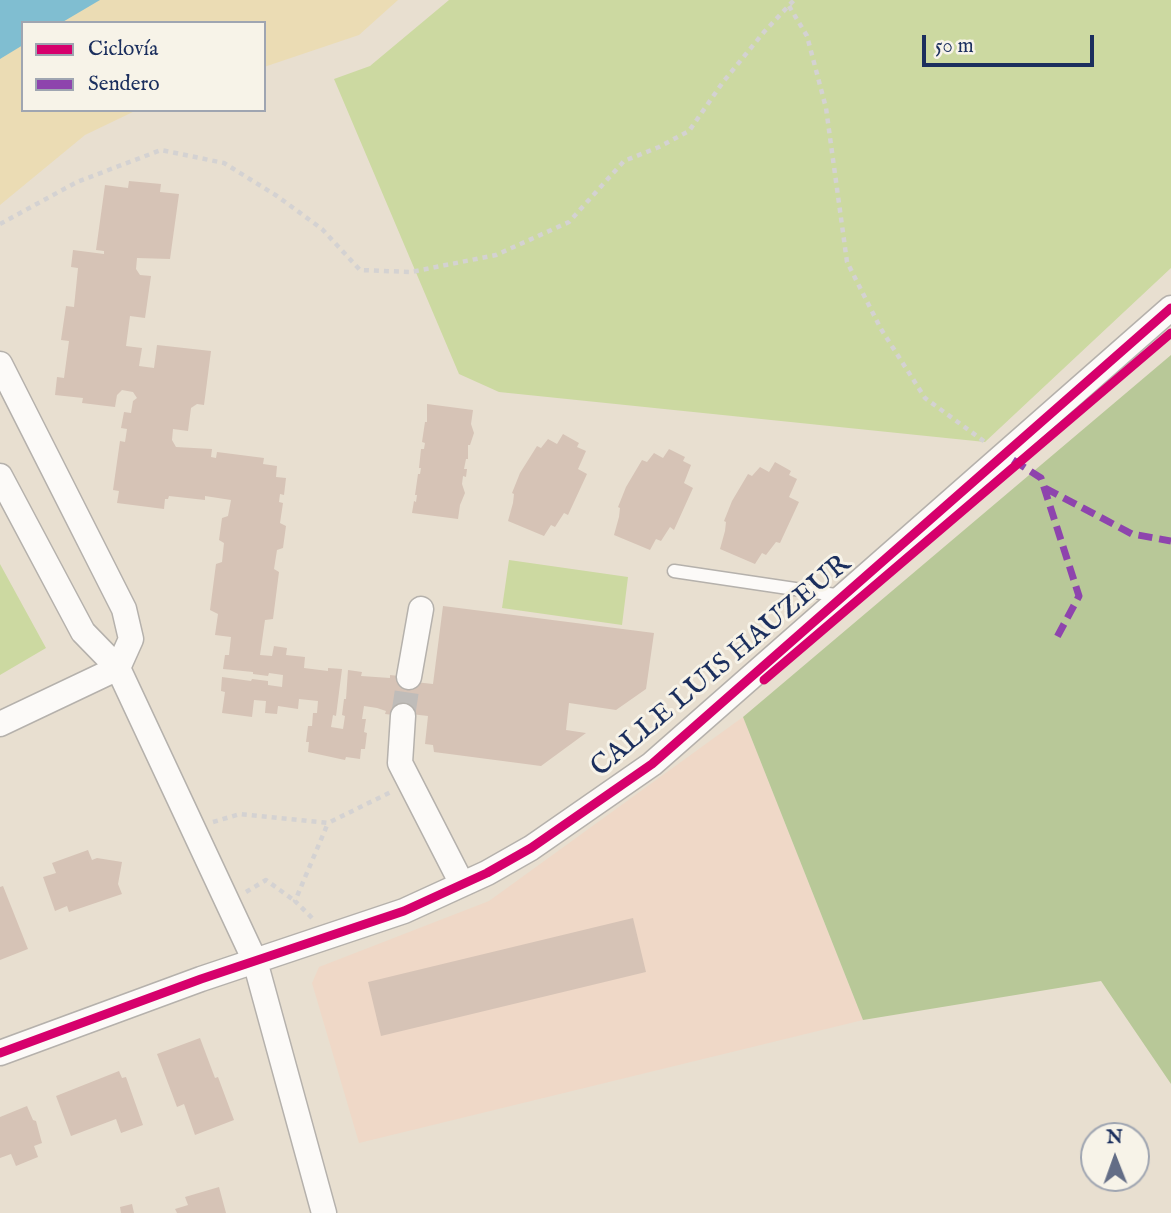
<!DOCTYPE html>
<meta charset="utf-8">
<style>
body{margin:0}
#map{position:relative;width:1171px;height:1213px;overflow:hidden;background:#e8dfd0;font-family:"IM FELL English",serif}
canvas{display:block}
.legend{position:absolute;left:21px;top:21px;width:245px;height:91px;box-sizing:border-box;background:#f7f3e8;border:2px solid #9fa5b1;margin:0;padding:9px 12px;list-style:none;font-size:21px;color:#1b2f5e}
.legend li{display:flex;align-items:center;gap:14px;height:35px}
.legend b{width:35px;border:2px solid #9fa5b1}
.north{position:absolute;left:1080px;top:1122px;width:70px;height:70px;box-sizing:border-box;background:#f7f3e8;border:2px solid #9fa5b1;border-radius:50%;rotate:359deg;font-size:19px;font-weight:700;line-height:28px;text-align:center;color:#1b2f5e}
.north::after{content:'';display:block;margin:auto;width:24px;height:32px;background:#636d86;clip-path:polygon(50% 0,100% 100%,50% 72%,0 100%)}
.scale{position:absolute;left:922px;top:35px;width:172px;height:32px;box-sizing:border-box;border:4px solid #1b2f5e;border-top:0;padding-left:9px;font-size:21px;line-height:24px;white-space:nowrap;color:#1b2f5e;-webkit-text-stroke:5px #f7f3e8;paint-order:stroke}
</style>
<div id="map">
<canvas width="1171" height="1213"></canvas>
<ul class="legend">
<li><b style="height:9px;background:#d6006c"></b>Ciclovía</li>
<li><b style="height:9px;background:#8e44ad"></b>Sendero</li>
</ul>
<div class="north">N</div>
<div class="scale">50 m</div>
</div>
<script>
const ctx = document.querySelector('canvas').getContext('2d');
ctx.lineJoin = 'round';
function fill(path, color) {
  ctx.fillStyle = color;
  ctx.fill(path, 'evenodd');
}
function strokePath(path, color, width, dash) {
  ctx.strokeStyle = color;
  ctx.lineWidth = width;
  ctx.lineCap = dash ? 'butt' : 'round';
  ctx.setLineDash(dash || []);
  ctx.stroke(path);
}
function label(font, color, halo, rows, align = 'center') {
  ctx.font = font + ' "IM FELL English",serif';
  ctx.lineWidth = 6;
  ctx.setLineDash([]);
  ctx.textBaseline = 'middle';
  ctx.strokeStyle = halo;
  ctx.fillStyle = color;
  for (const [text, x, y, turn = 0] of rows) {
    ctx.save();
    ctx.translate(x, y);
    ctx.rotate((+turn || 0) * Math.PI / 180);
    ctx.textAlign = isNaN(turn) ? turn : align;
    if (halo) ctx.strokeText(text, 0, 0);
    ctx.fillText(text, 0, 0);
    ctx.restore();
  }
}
fill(new Path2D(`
 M743,717L863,1020L359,1143L312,983L319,967L489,901Z`), '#efd8c7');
fill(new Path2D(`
 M449,0H1171V268L985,442L499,392L459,374L334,79L370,66Z
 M509,560L628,577L622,625L502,608Z
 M0,564L46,648L0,675Z`), '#ccd9a1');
fill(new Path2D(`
 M1171,355V1084L1101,981L863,1020L743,717Z`), '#b8c898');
fill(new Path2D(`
 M0,0H398L359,35L264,67V23H23V110H137L85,135L0,205Z`), '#ebdcb4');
fill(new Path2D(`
 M0,0H100L61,23H23V45L0,59Z`), '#80bed1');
fill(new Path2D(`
 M129,181L161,184L160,192L179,194L170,259L137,258L136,269L140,275L151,276L145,318L130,316L126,346L142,348L139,366L154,368L157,345L211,351L204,405L197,404L191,408L188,431L173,429L172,440L176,447L212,449L211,457L216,458L217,452L264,458L263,464L277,466L276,477L286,478L284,495L280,494L279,502L283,503L280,523L286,526L283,548L277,550L274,569L279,572L273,619L265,620L260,655L272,656L274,646L287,648L286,655L305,657L304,668L328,671V668L342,669L336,716L333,715L331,727L343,729L345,716L342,715L344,699H346L348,670L362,672L361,676L390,678V675L416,678L415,682L433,684L443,606L654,633L646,689L616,710L569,703L566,730L586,733L541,766L434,752L433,745L425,744L428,716L411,714V717L385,714L386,711L377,708L364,706L362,719H366L364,732L367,733L365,749H361L360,759L346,757L345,760L308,752L309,742H306L308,726H312L313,713H317L318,701L299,699L298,709L278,706L277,714L265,713L266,701L254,700L252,717L222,713L225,692L221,691L222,677L251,681L252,679L268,681V685L282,687L283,675L269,673L268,676L253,674V672L223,669L225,655H229L231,637L215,635L218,614L210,610L216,564L222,562L224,543L219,540L222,518L228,516L231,500L205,496V500L169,496L168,499H165L164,509L117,503L119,491L113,490L120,441L125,442L127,429L121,428L124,412L131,413L133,401L137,398L133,392L122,390L117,395L115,407L82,403L83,398L55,395L57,377L64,378L69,341L61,340L66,306L74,307L78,268L71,267L73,250L104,254V251L96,250L105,185L128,188Z
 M427,404L473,410L471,424L474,433L470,445H468V459H466L464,469H467L466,477L463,476L462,484L465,493L460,505L458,519L412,513L414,501L416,502L417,495H415L418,474H420L421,468H419L421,449H424L425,443L422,442L425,422H427Z
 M563,434L579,443L577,447L586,451L578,469L587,474L568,515L564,513L555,527L551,525L544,536L508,521L513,503L514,494L512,493L520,473L537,446L541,448L548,439L557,444Z
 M669,449L685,457L683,461L691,465L684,483L693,488L674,530L670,527L661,541L656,539L650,550L614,535L619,517L620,508L618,507L626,487L642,460L647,462L654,453L663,458Z
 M775,462L791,471L789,475L797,479L789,497L799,502L780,543L776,542L766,555L762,553L755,564L720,549L725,531L726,522L724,521L732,501L748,474L752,476L760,467L769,472Z
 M88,850L92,860L97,858L122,862L118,884L122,894L69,912L67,906L55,911L43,877L56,873L52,863Z
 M3,886L28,949L0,960V887Z
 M633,918L646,972L381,1036L368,982Z
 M200,1038L215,1078L218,1077L234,1120L195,1135L184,1104L177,1107L157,1054Z
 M119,1071L122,1078L126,1077L143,1125L121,1133L116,1119L71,1136L56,1096Z
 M27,1106L33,1120L36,1121L42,1143L34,1146L38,1157L16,1166L11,1154L0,1158V1117Z
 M219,1187L226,1213H177L175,1209L188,1205L185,1197Z
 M132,1204L134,1213H121L120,1207Z`), '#d6c3b6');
strokePath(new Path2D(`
 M403,716L409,677`), '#bfbcb9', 24, [24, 12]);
const lane = new Path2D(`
 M674,571L842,596`);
const street = new Path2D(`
 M0,364L124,609L131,639L118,668L83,632L0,476
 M409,677L421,609
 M403,716L400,763L462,884
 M0,724L118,668L255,961L324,1213
 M0,1053L201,979L404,911L487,873L531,848L652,764L1171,308`);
strokePath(lane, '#b5b1ac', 15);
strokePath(street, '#b5b1ac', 27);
strokePath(new Path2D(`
 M789,6L807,36L826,108L847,262L881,329L925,398L985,442
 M0,224L77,182L161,150L224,163L277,196L322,229L360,270L411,272L496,255L569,222L624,161L659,147L689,131L723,82L764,32L794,0
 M213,822L240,814L328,823L391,792
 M246,892L266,880L295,901
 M312,918L295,901L328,823`), '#d4d2d2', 4.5, [5, 5]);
strokePath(lane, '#fcfaf8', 12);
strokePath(street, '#fcfaf8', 24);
strokePath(new Path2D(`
 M1013,460L1041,478L1079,596L1056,639
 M1045,488L1132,534L1171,541`), '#8e44ad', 7, [14, 7]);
strokePath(new Path2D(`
 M764,680L1171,333
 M0,1053L201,979L404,911L487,873L531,848L652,764L1171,308`), '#d6006c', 9);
label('28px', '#1b2f5e', '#f7f3e8', [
 ["CALLE LUIS HAUZEUR",722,667,-40]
]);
</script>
